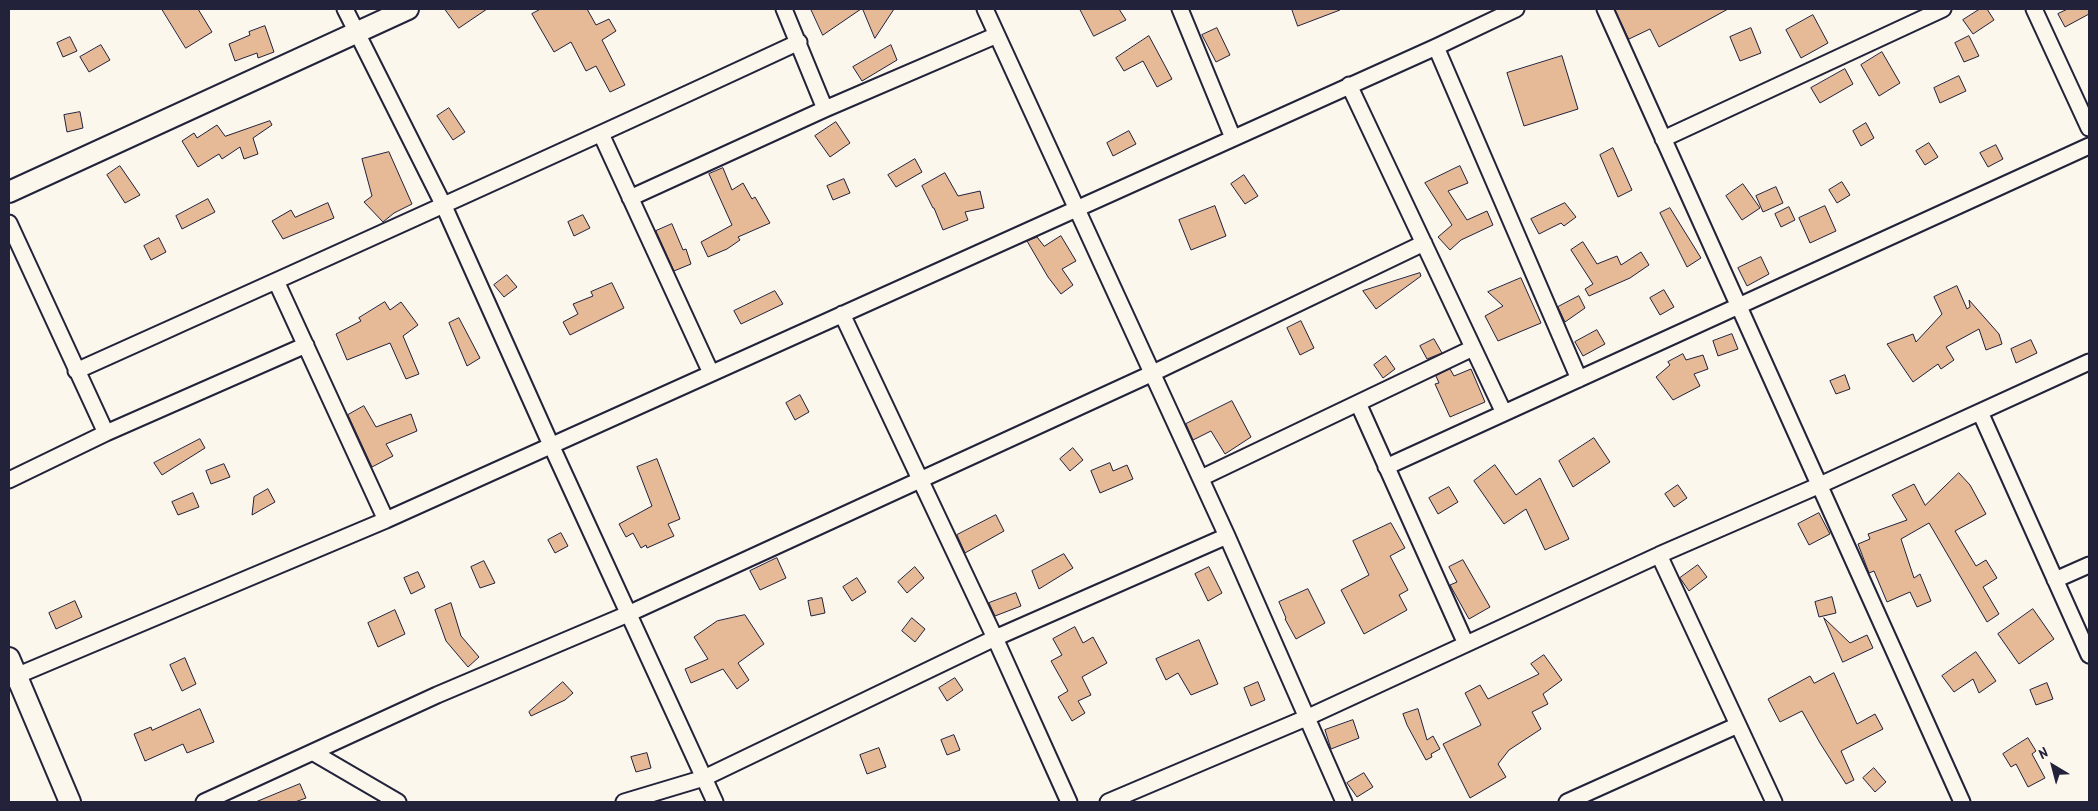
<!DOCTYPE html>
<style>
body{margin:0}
#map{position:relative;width:2098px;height:811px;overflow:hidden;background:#fbf7ec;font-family:Kalam,sans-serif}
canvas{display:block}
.frame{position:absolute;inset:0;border:10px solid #22223b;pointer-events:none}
.north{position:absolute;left:2028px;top:741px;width:50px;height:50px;-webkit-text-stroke:4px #fbf7ec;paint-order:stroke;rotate:323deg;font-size:14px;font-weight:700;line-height:20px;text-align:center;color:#22223b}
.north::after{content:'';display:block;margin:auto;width:18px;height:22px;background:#22223b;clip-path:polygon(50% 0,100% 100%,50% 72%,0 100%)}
</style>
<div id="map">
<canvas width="2098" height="811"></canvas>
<div class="frame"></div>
<div class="north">N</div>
</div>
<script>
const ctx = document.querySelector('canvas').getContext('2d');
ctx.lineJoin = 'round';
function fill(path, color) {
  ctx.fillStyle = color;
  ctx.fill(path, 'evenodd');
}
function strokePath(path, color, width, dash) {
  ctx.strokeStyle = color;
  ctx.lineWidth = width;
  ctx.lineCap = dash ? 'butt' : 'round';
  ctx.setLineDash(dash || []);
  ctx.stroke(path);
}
const building = new Path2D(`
 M162,9H198L212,32L186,48Z
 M445,9H487L459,28Z
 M541,9H587L596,25L609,19L616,31L602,40L625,85L610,92L596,66L586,71L571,42L554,52L532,14Z
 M811,9H861L823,35Z
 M863,9H894L875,38Z
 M1080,9H1119L1126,20L1094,36Z
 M1292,9H1340V10L1298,26Z
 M1615,9H1728L1659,47L1650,29L1629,39Z
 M1980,9H1987L1994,20L1973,34L1963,20Z
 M2068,9H2089V14L2065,27L2058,14Z
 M1813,15L1828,43L1801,58L1786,30Z
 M265,26L274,52L258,58L257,53L235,61L229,44L250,35L249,32Z
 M1217,28L1230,55L1216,62L1202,35Z
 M1751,28L1761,53L1740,61L1730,37Z
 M1149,36L1172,79L1157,87L1143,61L1124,71L1116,58Z
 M1969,36L1979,56L1964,62L1955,43Z
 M70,37L77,51L63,57L57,43Z
 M101,45L110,60L89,72L80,57Z
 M891,45L897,60L862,81L853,67Z
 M1882,52L1900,83L1879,96L1861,65Z
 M1562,56L1578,109L1524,126L1507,73Z
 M1845,69L1853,84L1820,103L1811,88Z
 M1959,76L1966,91L1940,103L1934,88Z
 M449,108L465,132L453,140L437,116Z
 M80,112L83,128L67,132L64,115Z
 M270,121L272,125L253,138L258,154L244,159L240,147L222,159L219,154L198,167L182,141L194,133L197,138L217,125L225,136Z
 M836,122L850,143L830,157L815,136Z
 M1866,123L1874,138L1861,146L1853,131Z
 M1129,131L1136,144L1113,156L1107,143Z
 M1929,143L1938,157L1925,165L1916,151Z
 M1996,145L2003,159L1988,167L1980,153Z
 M1613,148L1632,190L1618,197L1600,155Z
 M389,152L412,204L394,213L383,222L364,202L372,196L362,159Z
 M915,159L922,172L896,187L888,175Z
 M120,166L140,195L125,203L107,175Z
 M1460,166L1468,183L1448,191L1467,220L1487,211L1493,225L1461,240L1450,250L1438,237L1452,225L1425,183Z
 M723,168L732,190L743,183L752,199L755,197L770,223L738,237L740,240L727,249L708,257L701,242L732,225L709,174Z
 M945,173L958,196L980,191L984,208L965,212L968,220L943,230L934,208H933L922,186Z
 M1244,175L1258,196L1245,204L1231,184Z
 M844,179L850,193L833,200L827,186Z
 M1842,182L1850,195L1837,203L1829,190Z
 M1743,184L1760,208L1742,220L1726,196Z
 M1776,187L1783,203L1763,212L1756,196Z
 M208,199L215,212L182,229L176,216Z
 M328,203L334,218L283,239L272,221L291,210L295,217Z
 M1565,203L1576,217L1564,226L1561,223L1539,234L1531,219Z
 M1215,206L1226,236L1191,250L1179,220Z
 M1825,206L1836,231L1810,243L1799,218Z
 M1789,207L1795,220L1781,227L1775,214Z
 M1670,208L1701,258L1687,267L1660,213Z
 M583,215L590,228L574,236L568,222Z
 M672,224L683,250L686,249L691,264L674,271L656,231Z
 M1061,236L1076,261L1062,269L1073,285L1061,294L1048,277L1027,241L1037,237L1044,246Z
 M159,238L166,252L151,260L144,246Z
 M1583,242L1597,264L1617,256L1621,265L1641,252L1649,265L1630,278L1589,296L1585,289L1593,284L1571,250Z
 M1761,257L1769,274L1747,286L1738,268Z
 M1420,273L1421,276L1376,309L1363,291Z
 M507,275L517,287L504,297L494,285Z
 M1521,278L1541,323L1498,341L1485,316L1503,306L1488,292Z
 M612,283L624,308L570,335L563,322L578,314L573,304L593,296L591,292Z
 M1957,286L1967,309L1970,307L1969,300L1999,334L2002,344L1986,350L1979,329L1946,347L1954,360L1941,369L1938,364L1913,382L1887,344L1913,334L1916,342L1942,314L1934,297Z
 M1664,290L1674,307L1660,315L1650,298Z
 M775,291L783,304L741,324L734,311Z
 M1579,296L1585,308L1565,322L1558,307Z
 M385,302L390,310L401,302L418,325L403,336L419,374L406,379L390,343L347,360L336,334L361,321L359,318Z
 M459,318L480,358L467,366L449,323Z
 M1301,321L1314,348L1300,355L1287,328Z
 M1597,330L1605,344L1583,356L1575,342Z
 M1732,334L1738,349L1718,356L1713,341Z
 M1434,339L1442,353L1427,359L1420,346Z
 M2031,340L2037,353L2016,363L2011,349Z
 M1683,354L1686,360L1703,355L1708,369L1694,374L1700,386L1673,400L1656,377L1670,365L1668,362Z
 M1386,356L1395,369L1383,378L1374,365Z
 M1450,369L1454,376L1471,369L1485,402L1450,417L1435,384L1439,383L1436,376Z
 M1845,375L1850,389L1836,394L1830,381Z
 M800,395L809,412L795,420L786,403Z
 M1232,401L1251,437L1225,454L1211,431L1193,440L1186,424Z
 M364,406L376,427L411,414L417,431L386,444L393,456L372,467L348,415Z
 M1594,438L1610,462L1573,487L1559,461Z
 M200,439L205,448L162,475L154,463Z
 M1073,448L1083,460L1070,471L1060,459Z
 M657,459L680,519L668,524L674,536L647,548L646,545L641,548L633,533L626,537L619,524L652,506L637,467Z
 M1110,463L1113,471L1127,465L1133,479L1100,493L1091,471Z
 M224,464L230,477L211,484L206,471Z
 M1495,465L1516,495L1540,478L1569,539L1545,550L1526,509L1504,524L1474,481Z
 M1959,473L1970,485L1986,514L1955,531L1976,566L1986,560L1997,578L1983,587L1999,614L1987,622L1929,523L1901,539L1914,578L1920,574L1931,601L1917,607L1910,592L1887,602L1874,571L1869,573L1858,544L1870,539L1868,534L1907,520L1892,495L1914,484L1925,505Z
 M1678,485L1687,498L1674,507L1665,494Z
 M1449,487L1458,502L1438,514L1429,498Z
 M268,489L275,502L252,515L254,497Z
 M193,493L199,507L178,515L172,502Z
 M1819,513L1830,534L1809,545L1798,524Z
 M996,515L1004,531L965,553L957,535Z
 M1391,523L1405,548L1390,556L1408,590L1399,595L1407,610L1364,634L1341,590L1369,575L1353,541Z
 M561,533L568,546L555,553L548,540Z
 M1064,554L1073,568L1039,589L1032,571Z
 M777,558L786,578L760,590L750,571Z
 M1463,560L1490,607L1469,619L1450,585L1457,582L1449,567Z
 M484,561L495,583L480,588L471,567Z
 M1698,565L1707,577L1689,591L1680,578Z
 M915,567L924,578L907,593L898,582Z
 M1209,567L1222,593L1208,601L1195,574Z
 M418,572L425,587L411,594L404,578Z
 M857,578L866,592L852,601L843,587Z
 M1308,589L1325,623L1296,639L1285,619L1286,618L1279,602Z
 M1016,593L1021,606L995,616L989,603Z
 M1832,597L1836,613L1819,617L1815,602Z
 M822,598L825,613L811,616L808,601Z
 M75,601L82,617L56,629L49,613Z
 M451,603L461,636L479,657L468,667L446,641L435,610Z
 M2033,609L2054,639L2019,664L1998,634Z
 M395,610L405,634L378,647L368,623Z
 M745,615L764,644L738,663L749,680L737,689L723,669L691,683L685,669L708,659L694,637L717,621Z
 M912,618L925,629L915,642L902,631Z
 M1824,618L1850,643L1867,635L1873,648L1843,662Z
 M1075,627L1083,643L1093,637L1107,663L1082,677L1091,695L1078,701L1085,713L1072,721L1058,697L1068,691L1051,661L1062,655L1053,639Z
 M1199,640L1218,684L1191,695L1178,673L1166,680L1156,659Z
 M1976,652L1996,681L1979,693L1973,679L1954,692L1942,676Z
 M1544,655L1562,680L1543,694L1548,704L1532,712L1541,729L1509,750L1498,764L1506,777L1470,798L1443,744L1481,725L1465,693L1480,685L1488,699L1539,674L1531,664Z
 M185,658L196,684L182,691L170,665Z
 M1834,673L1857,724L1875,714L1883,729L1841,751L1854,780L1846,784L1820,743L1802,711L1780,722L1768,699L1810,676L1814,683Z
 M955,678L963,690L947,701L939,688Z
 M563,682L573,693L565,700L531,716L529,712Z
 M1258,682L1265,700L1251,706L1244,688Z
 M2047,683L2053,699L2036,705L2030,690Z
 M200,709L214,742L187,753L183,744L145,761L134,734L151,727L152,730Z
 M1418,709L1427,740L1433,736L1440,749L1431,754L1432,757L1426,760L1407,725L1403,714Z
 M1353,720L1359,738L1331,749L1325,730Z
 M954,735L960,750L947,755L941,740Z
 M2028,738L2036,751L2032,754L2045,778L2028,787L2016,764L2011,767L2003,754Z
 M879,748L886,767L867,774L860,755Z
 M647,753L651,768L636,772L631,757Z
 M1874,768L1886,782L1875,792L1863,778Z
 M1364,773L1373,787L1357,797L1347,783Z
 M300,784L306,798L295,802H256Z`);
fill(building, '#e6b997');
strokePath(building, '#22223b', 1);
const minor = new Path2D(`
 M345,9L443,204L551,445L715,802
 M784,9L825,109
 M985,9L1227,536L1344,802
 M1180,9L1233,138
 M1605,9L1962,802
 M2034,9L2089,128
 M1436,47L1579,379
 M1349,85L1504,413
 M601,134L711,373
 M1663,139L1943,9
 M630,198L825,109L997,35
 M9,223L106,433
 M276,281L386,520
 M842,314L995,638L1069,802
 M76,371C318,262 559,154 799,42
 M1358,403L1466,644
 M1980,412L2089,655
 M1386,467L2089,146
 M1201,478L1473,348
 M9,480L106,433L306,345
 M1659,555L1774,802
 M2055,580L2089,565
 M9,679L386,520L1436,47L1516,9
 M314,753L398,802
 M204,802L437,695L628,614L1153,373L1424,243
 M624,802L704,778L995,638L1227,536
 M1108,802L1306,718L1659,555L1820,485L2089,362
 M1567,802L1738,725`);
const tertiary = new Path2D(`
 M9,192L408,9
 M9,658L70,802`);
strokePath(minor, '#22223b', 19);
strokePath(tertiary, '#22223b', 24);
strokePath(minor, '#fbf7ec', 15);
strokePath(tertiary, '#fbf7ec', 20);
</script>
